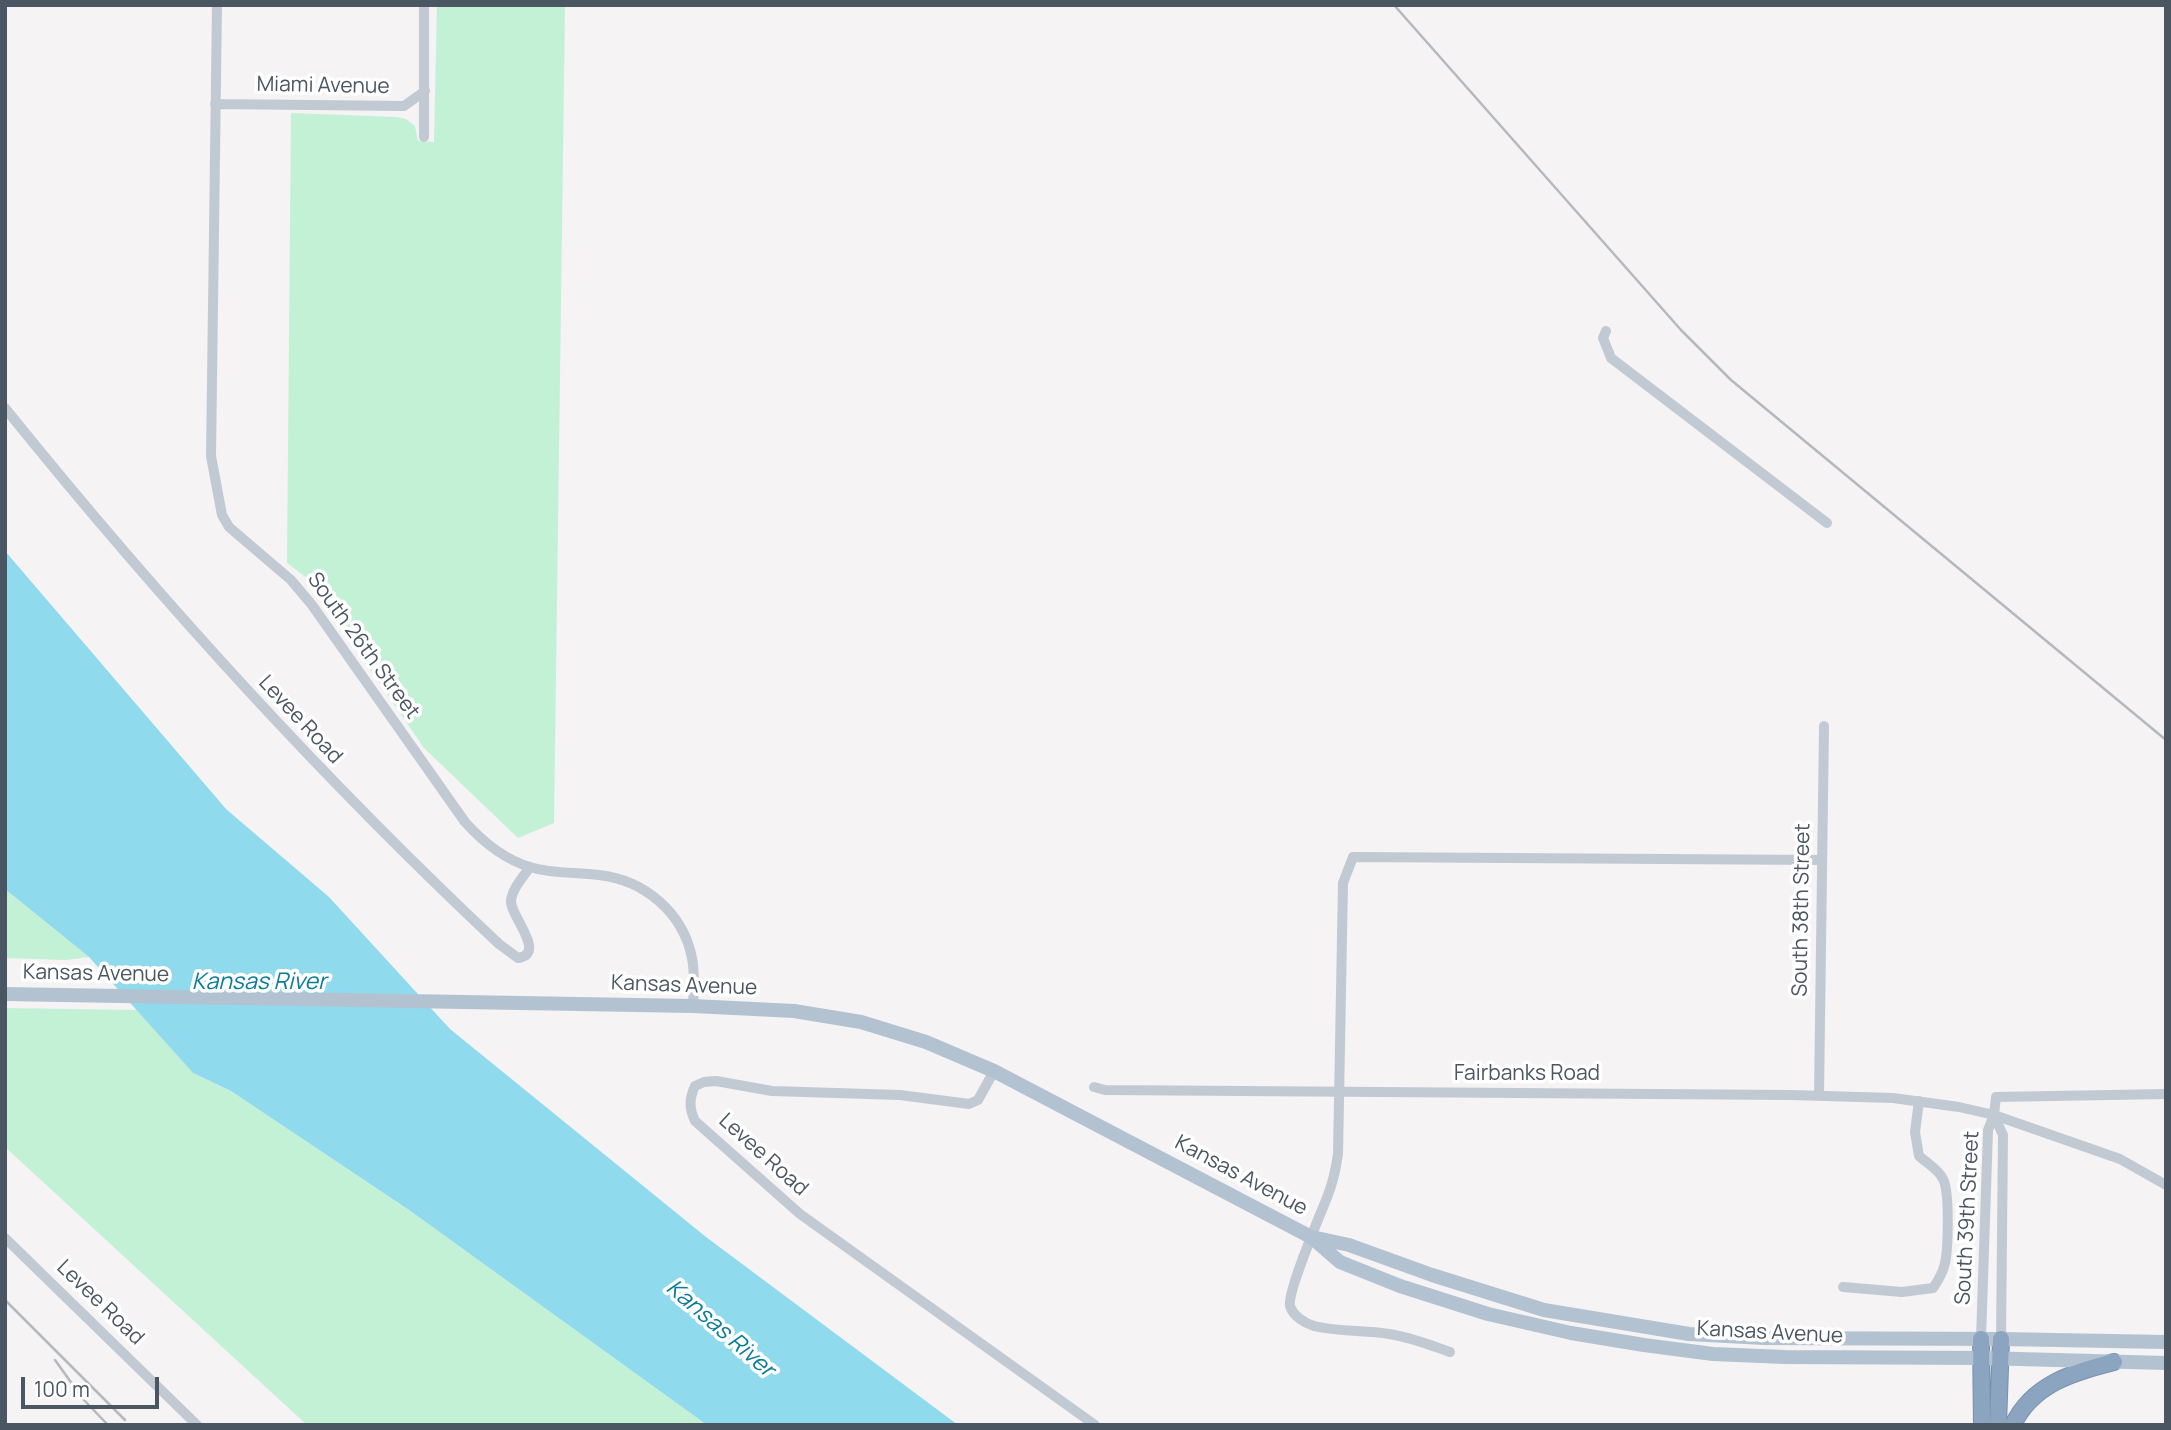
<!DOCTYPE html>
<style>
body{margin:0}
#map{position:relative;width:2171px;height:1430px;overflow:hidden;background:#f5f3f3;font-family:Manrope,sans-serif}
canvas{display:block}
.frame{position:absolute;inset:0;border:7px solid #4a5661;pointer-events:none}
.scale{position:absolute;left:21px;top:1377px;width:138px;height:32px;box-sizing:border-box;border:4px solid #4a5661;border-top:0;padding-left:9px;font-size:21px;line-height:24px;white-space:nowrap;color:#4a5661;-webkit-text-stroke:5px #fff;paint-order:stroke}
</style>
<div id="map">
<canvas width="2171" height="1430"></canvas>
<div class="frame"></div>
<div class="scale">100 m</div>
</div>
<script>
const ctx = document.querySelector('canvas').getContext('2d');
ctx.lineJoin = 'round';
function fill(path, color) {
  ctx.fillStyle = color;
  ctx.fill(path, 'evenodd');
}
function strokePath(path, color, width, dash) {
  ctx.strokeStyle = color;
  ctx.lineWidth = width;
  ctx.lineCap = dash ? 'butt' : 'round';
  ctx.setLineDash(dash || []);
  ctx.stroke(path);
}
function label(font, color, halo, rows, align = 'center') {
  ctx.font = font + ' Manrope,sans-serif';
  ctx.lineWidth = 7;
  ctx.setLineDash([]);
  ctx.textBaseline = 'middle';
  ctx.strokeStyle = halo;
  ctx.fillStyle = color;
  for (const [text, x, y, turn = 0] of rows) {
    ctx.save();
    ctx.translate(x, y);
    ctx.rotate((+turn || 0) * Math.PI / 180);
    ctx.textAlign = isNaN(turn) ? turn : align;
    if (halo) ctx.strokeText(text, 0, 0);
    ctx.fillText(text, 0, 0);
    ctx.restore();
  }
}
fill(new Path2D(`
 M437,5H565L554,823L518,838L424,748L307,578L287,563L291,113L397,117L406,119L415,126L418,141L434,142Z
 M5,889L89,957L66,960L5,958Z
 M5,1008L137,1010L193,1073L231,1091L409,1210L707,1425H307L5,1147Z`), '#c3f1d5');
fill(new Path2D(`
 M5,551L226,809L329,897L450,1029L706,1237L958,1425H707L409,1210L231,1091L193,1073L89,957L5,889Z`), '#90daee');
const highway = new Path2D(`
 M1981,1339L1982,1425
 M1998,1425L2001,1339
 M2013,1425C2032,1384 2074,1372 2114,1362`);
strokePath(highway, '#7690ad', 18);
strokePath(new Path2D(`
 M217,5L211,456L222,515L229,527L291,580L312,605L465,822C483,842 503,859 530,867C552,874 576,872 599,875C644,880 683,912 692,958C695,973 694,990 693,1006
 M215,104L404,106L425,91
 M424,137V5
 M1606,331L1603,338L1611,358L1827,523
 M5,408C158,598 321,777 499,944L518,958C547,953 510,916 511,901C512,889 523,877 530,867
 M994,1071L978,1100L969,1104L900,1095L772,1091L716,1081L704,1082L695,1086C689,1099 689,1108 695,1121L800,1214L1095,1425
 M1094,1087L1105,1090L1791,1095L1893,1098L1959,1107L1994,1115L2120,1159L2166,1185
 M1819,1095L1824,726
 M1994,1115L2003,1135L2001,1339
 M5,1238L197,1425
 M1843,1287L1902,1292L1933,1288C1938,1281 1943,1272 1945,1263C1948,1249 1950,1192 1943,1179C1939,1170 1927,1163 1919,1156L1915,1132L1919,1101
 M1981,1339L1988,1130L1994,1115L1996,1097L2166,1094
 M1450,1352C1430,1345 1410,1337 1389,1334C1364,1330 1339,1332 1314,1326C1305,1323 1293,1316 1290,1306C1287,1292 1321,1213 1328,1195C1333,1182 1336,1168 1338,1154L1343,883L1353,857L1821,860`), '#c1cad2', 10);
strokePath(new Path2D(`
 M5,994L693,1006L794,1011L861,1022L926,1042L994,1071L1311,1237L1340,1262L1400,1286L1488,1314L1571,1333L1644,1345L1713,1354L1785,1357L1982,1358L2166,1363
 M1312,1237L1349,1245L1432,1275L1544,1310L1689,1334L1764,1338L2001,1339L2166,1342`), '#b3c2d1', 14);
strokePath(highway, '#8ba5c1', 16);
strokePath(new Path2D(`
 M1394,5L1681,330L1731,380L2166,740
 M2165,5H2166
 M5,1300L125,1420
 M55,1360L83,1399L108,1425`), '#b5b8bd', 2.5);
label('21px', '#4a5661', '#fff', [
 ["Miami Avenue",323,86,1],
 ["South 26th Street",363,646,54],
 ["Levee Road",300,720,47],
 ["South 38th Street",1802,910,-89],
 ["Kansas Avenue",96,974,1],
 ["Kansas Avenue",684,986,2],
 ["Fairbanks Road",1527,1074],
 ["Levee Road",763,1155,42],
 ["Kansas Avenue",1241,1176,28],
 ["South 39th Street",1968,1218,-87],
 ["Levee Road",100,1303,44],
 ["Kansas Avenue",1770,1333,3]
]);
label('italic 23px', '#0c7c9b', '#fff', [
 ["Kansas River",259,983],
 ["Kansas River",720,1329,41]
]);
</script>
